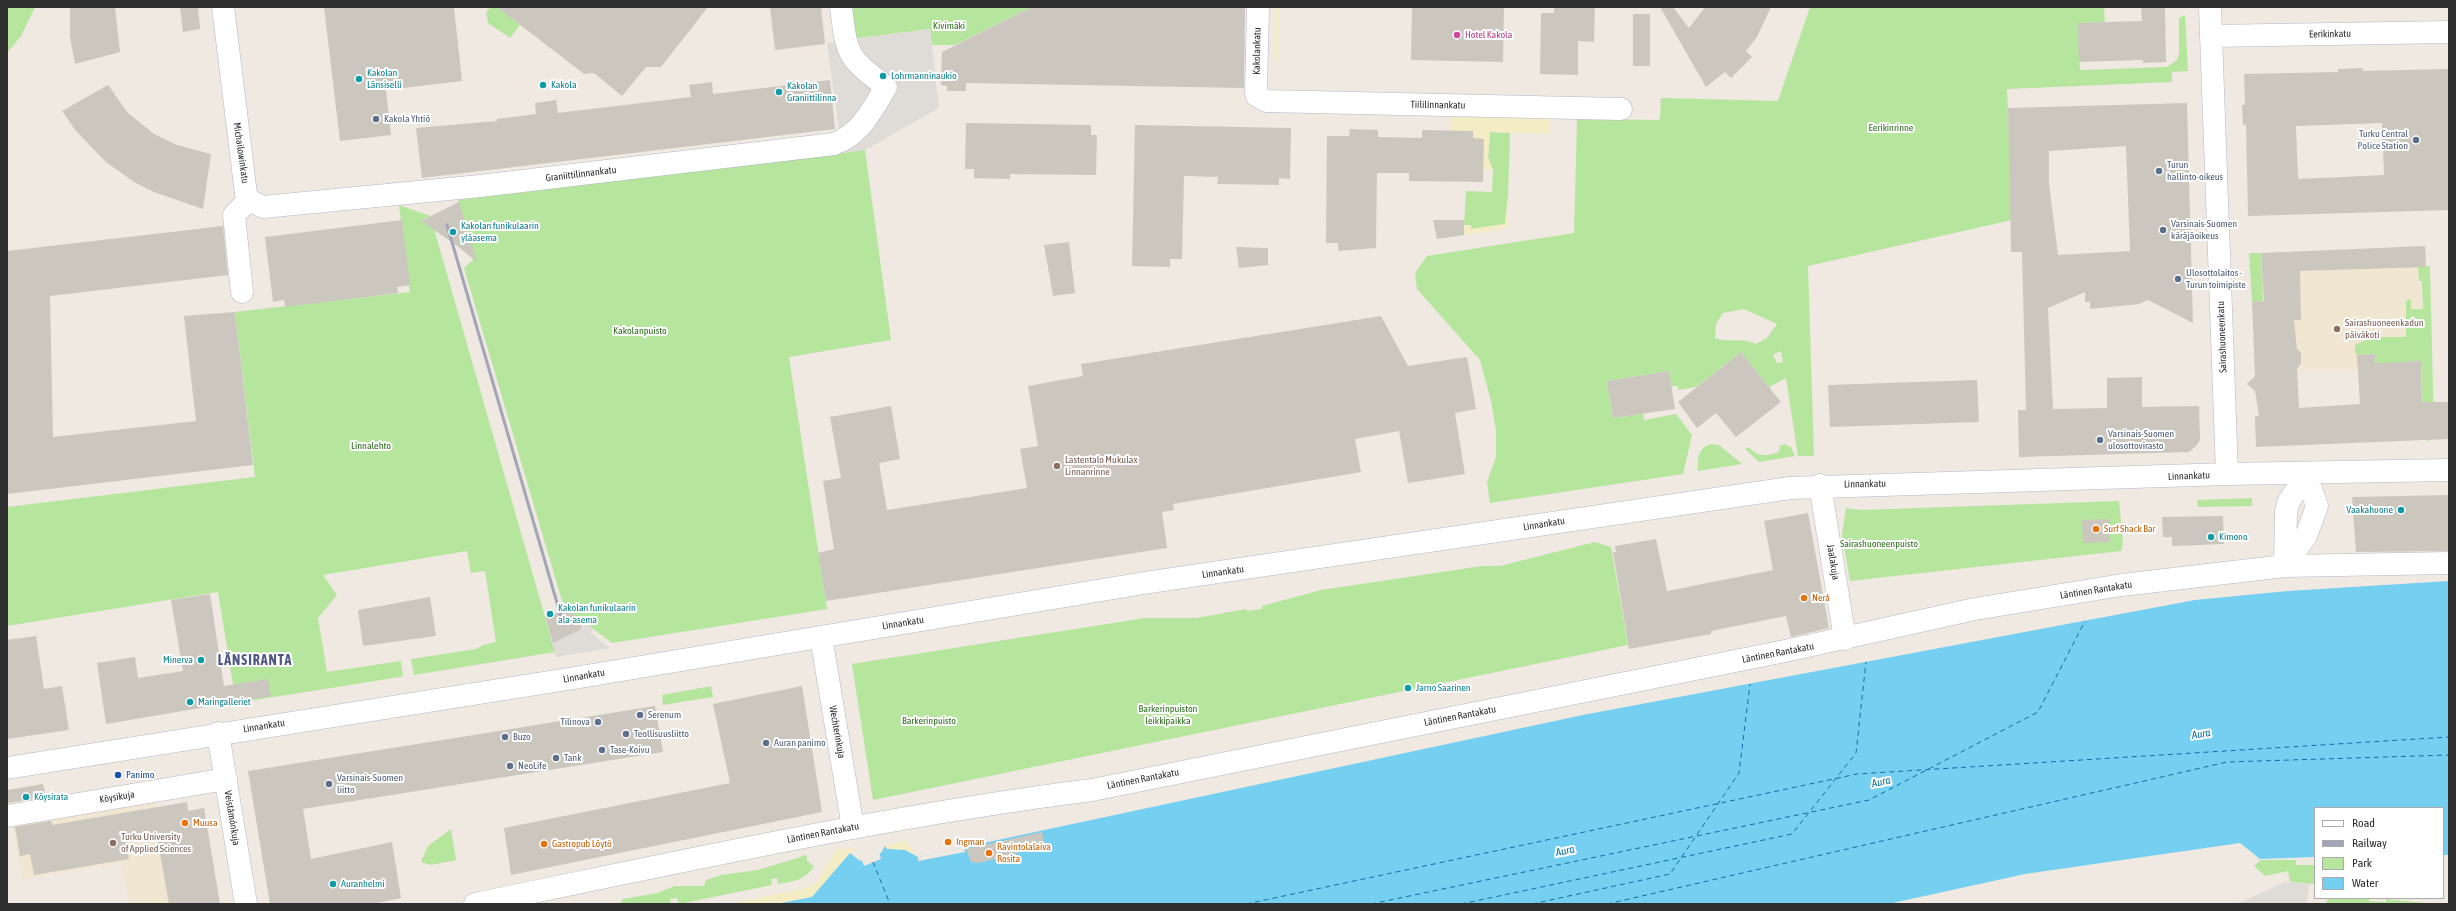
<!DOCTYPE html>
<meta charset="utf-8">
<style>
body{margin:0}
#map{position:relative;width:2456px;height:911px;overflow:hidden;background:#efe9e1;font-family:"Asap Condensed",sans-serif}
canvas{display:block}
.frame{position:absolute;inset:0;border:8px solid #2e2e2e;pointer-events:none}
.legend{position:absolute;left:2314px;top:807px;width:130px;height:92px;box-sizing:border-box;background:#fff;border:1px solid #ababab;margin:0;padding:5px 7px;list-style:none;font-size:12px;color:#2e2e2e}
.legend li{display:flex;align-items:center;gap:8px;height:20px}
.legend b{width:20px;border:1px solid #ababab}
</style>
<div id="map">
<canvas width="2456" height="911"></canvas>
<div class="frame"></div>
<ul class="legend">
<li><b style="height:5px;background:#fff"></b>Road</li>
<li><b style="height:5px;background:#a3a6b8"></b>Railway</li>
<li><b style="height:11px;background:#b6e59e"></b>Park</li>
<li><b style="height:11px;background:#75cff0"></b>Water</li>
</ul>
</div>
<script>
const ctx = document.querySelector('canvas').getContext('2d');
ctx.lineJoin = 'round';
function fill(path, color) {
  ctx.fillStyle = color;
  ctx.fill(path, 'evenodd');
}
function strokePath(path, color, width, dash) {
  ctx.strokeStyle = color;
  ctx.lineWidth = width;
  ctx.lineCap = dash ? 'butt' : 'round';
  ctx.setLineDash(dash || []);
  ctx.stroke(path);
}
function label(font, color, halo, rows, align = 'center') {
  ctx.font = font + ' "Asap Condensed",sans-serif';
  ctx.lineWidth = 4;
  ctx.setLineDash([]);
  ctx.textBaseline = 'middle';
  ctx.strokeStyle = halo;
  ctx.fillStyle = color;
  for (const [text, x, y, turn = 0] of rows) {
    ctx.save();
    ctx.translate(x, y);
    ctx.rotate((+turn || 0) * Math.PI / 180);
    ctx.textAlign = isNaN(turn) ? turn : align;
    if (halo) ctx.strokeText(text, 0, 0);
    ctx.fillText(text, 0, 0);
    ctx.restore();
  }
}
fill(new Path2D(`
 M2418,267L2422,281L2421,349L2357,355L2358,370H2297L2255,390L2251,387L2250,381L2255,376L2252,302L2262,272Z
 M43,784L48,815L155,798L158,816L204,808L220,904H129L121,863L22,879L12,822H7V790Z`), '#f0e6d1');
fill(new Path2D(`
 M7,7H35L21,36L7,53Z
 M491,7H499L520,25L510,38L488,23L486,12Z
 M848,7H1032L955,45H932L930,29L852,39Z
 M1810,7H2104L2105,22L2078,23L2080,70L2167,67L2177,60L2179,54V18L2185,15L2188,71L2172,72V82L2007,89L2012,220L1808,266L1814,456H1798L1786,378L1769,387L1741,352L1696,387L1678,390V386H1671L1669,371L1607,381L1613,418L1643,414L1644,420L1676,414L1692,435L1683,474L1490,503L1487,482L1496,457V430L1491,401L1480,360L1417,289L1415,273L1427,256L1574,233L1577,119L1660,120L1661,98L1778,101ZM1744,309L1777,324L1767,338L1756,344C1738,336 1733,344 1715,338L1716,324L1723,313ZM1781,351L1783,362L1777,363L1773,355Z
 M1490,132L1510,133L1508,196L1505,224L1471,229L1470,225H1464L1466,191L1492,192L1493,170L1488,158Z
 M865,150L891,340L789,357L827,609L612,643L568,610L565,611L464,268L475,258L458,200Z
 M399,205L430,216L422,220L434,229L555,652L414,675L411,659L476,649L483,645L496,642L485,571L471,573L467,551L323,575L337,595L318,618L327,672L401,661L403,676L400,677L236,703L218,592L7,626V507L255,477L235,312L410,292Z
 M2249,253H2261L2263,301L2252,302Z
 M2430,266L2434,429L2431,440L2426,441L2425,419L2423,418L2421,361L2406,362L2378,414L2375,354L2357,355L2355,352V345L2372,337H2406V301L2411,299V309H2423L2422,281H2419L2418,267Z
 M1711,444L1719,445L1742,464L1698,471C1697,460 1698,447 1711,444Z
 M1784,444L1791,447L1795,456L1759,462L1745,449L1749,447C1758,458 1767,456 1779,452L1780,446Z
 M2252,498V506L2198,507L2197,500Z
 M2119,501L2123,543L2121,551L1850,581L1842,535L1846,508L1861,510Z
 M1595,542L1611,547L1628,645L873,800L852,664L1145,618H1197L1246,609V611L1262,609V606L1321,590L1482,566H1500Z
 M711,686L713,697L663,705L662,695Z
 M451,829L456,860L431,865L421,862L428,846Z
 M807,855V861L814,866C806,880 794,881 778,884L777,878L771,879L772,885L679,904L677,898L670,899L671,904H620L623,899L657,893L675,886H704L706,880L721,875L758,870Z
 M2261,860H2296V865H2315V884L2290,882L2288,871L2265,876L2254,866Z
 M2329,898H2369V901L2386,902V899L2434,904H2325Z`), '#b6e59e');
fill(new Path2D(`
 M1275,7H1279L1278,65L1274,59Z
 M1452,117L1550,119V134L1490,132L1488,158L1493,170L1483,169L1484,139L1473,138L1472,131H1452Z
 M1508,196V228L1464,235V225H1471V229L1505,224Z
 M906,840L915,854L905,850L886,849L885,846Z
 M838,847L840,850L856,847L812,897L776,904H729L807,888L816,883Z`), '#f3ecc5');
fill(new Path2D(`
 M930,29L939,108L865,150L842,153L827,43Z
 M588,625L593,629L591,633L610,648L556,657L550,636Z
 M2285,882L2309,884L2307,904H2237Z`), '#dfdcd8');
fill(new Path2D(`
 M2449,581V855H2443V808H2315V857L2260,859L2240,843L2025,874L1888,904H776L812,897L850,853L860,861L881,853L885,846L887,849L905,850L918,857L1583,715L2195,600L2288,591Z`), '#75cff0');
fill(new Path2D(`
 M964,847L965,852L918,861V857Z
 M879,852L881,859L864,866L861,858Z`), '#efe9e1');
strokePath(new Path2D(`
 M873,862L890,904
 M1246,904L1857,774L2449,737
 M1371,904L1869,800L2038,712L2085,621
 M1461,904L1792,834L1856,753L1866,662
 M1532,904L1670,874L1739,773L1750,684
 M1607,904L2227,762L2449,755`), '#0d6fa3', 1, [5, 4]);
fill(new Path2D(`
 M70,7H115L120,52L75,64L70,37Z
 M180,7H198L200,29L183,32Z
 M324,7H454L462,81L386,90L391,135L340,141Z
 M497,7H708L661,67H646L622,96L594,73L584,74Z
 M770,7H821L825,44L775,50Z
 M1032,7H1245L1244,88L966,83V91H947V86L941,85L942,52Z
 M1412,7H1504L1503,62L1411,60Z
 M1554,7H1595L1594,42L1578,41V75L1540,74L1541,13H1554Z
 M1660,7H1673L1689,28L1705,7H1771L1757,37L1746,51L1752,57L1731,78L1725,72L1706,87Z
 M2141,7H2165L2166,62L2143,63V60L2079,62L2078,23L2142,21Z
 M1633,14H1650V66H1633Z
 M2363,68V71L2449,69V210L2248,216L2246,125H2243L2242,105H2245L2244,74L2338,72V69ZM2382,123L2384,175L2298,179L2296,126Z
 M830,80L835,129L422,178L416,128L497,121V119L536,114L535,103L556,100L558,113L691,97L689,85L712,82L713,94Z
 M108,85L128,113L154,134L177,145L211,154L203,209L154,192L134,182L106,162L76,131L62,111Z
 M2187,103L2193,323L2148,300L2139,304L2090,309V302H2085V292L2048,308L2053,409L2107,408V378L2142,377V407L2199,406L2200,440L2196,446L2189,452L2019,457L2018,410H2026L2022,252H2011L2008,108ZM2126,146L2130,251L2058,255L2049,184V151Z
 M966,123L1091,125V135H1097L1096,175L1010,174V179L974,178V169H965Z
 M1135,125L1291,128L1290,179L1279,178V185L1217,184L1218,177L1184,176L1182,259H1170V267L1132,266Z
 M1350,129L1378,130V137L1422,138V130L1473,131V138L1484,139L1483,182L1409,181V173H1377L1376,248L1338,251V243H1326L1327,136H1349Z
 M459,202L477,262L456,245L421,221Z
 M402,220L410,285L397,287L398,293L285,307L284,300L273,302L265,237Z
 M1433,220H1464V235L1437,239Z
 M223,226L228,275L50,296L53,437L196,421L184,316L235,312L253,465L7,494V251Z
 M1069,242L1075,293L1053,296L1044,245Z
 M2425,246L2426,267L2300,271L2301,320H2294L2297,349L2301,353V363L2297,369L2299,408L2360,404L2357,355L2375,354V363L2421,361L2422,402H2449V439L2256,447L2255,416H2259L2255,391L2247,384L2255,376L2252,302L2264,301L2261,253Z
 M1236,247L1268,248V265L1239,268Z
 M1381,316L1408,366L1467,357L1476,409L1455,413L1465,474L1408,483L1399,431L1355,439L1361,472L1173,504L1174,510L1162,512L1167,548L826,601L818,553L834,549L823,481L841,478L830,417L891,406L900,459L879,463L887,510L1027,488L1020,449L1038,446L1028,386L1083,376L1081,364Z
 M1741,352L1781,402L1736,437L1716,413L1697,428L1678,402Z
 M1669,371L1675,409L1613,418L1607,381Z
 M1977,380L1979,422L1830,427L1828,385Z
 M2449,495V551L2356,552L2352,497Z
 M1808,513L1829,628L1791,637L1786,616L1711,631V634L1629,649L1613,552H1616L1615,546L1656,539L1667,591L1773,570L1764,521Z
 M2223,516L2224,544L2172,546V537H2163L2162,517Z
 M2109,519L2110,542L2083,543L2082,520Z
 M210,594L224,686L268,679L271,696L106,724L97,663L135,657L138,678L183,671L171,600Z
 M430,597L436,636L363,646L358,610Z
 M568,610L583,621L580,630L553,643L545,616Z
 M36,636L44,689L62,686L69,730L7,739V640Z
 M802,686L822,812L511,875L504,828L730,783L713,704Z
 M655,706L663,752L303,809L311,859L392,842L401,898L372,904H270L248,771Z
 M43,784L46,797L7,803V790Z
 M187,802L188,811L204,808L220,904H169L157,837L126,842L129,859L34,875L30,854L20,856L15,827L51,821L52,825Z
 M1042,832L1045,846L979,863L971,862L966,849Z`), '#cbc7bf');
const minor = new Path2D(`
 M223,7L246,194L249,200L234,215L242,292
 M1258,7L1256,92L1257,96L1266,101L1621,109
 M2210,7L2227,474
 M2211,36L2449,32
 M249,200L263,207L480,186L834,144C861,134 872,110 886,87C847,56 847,57 841,7
 M1820,485L1845,639
 M2285,566L2306,536L2317,506L2306,475
 M2285,566L2286,511L2289,501L2306,475
 M821,637L853,828
 M218,733L246,904
 M7,768L568,679L1144,583L1790,488L2227,474L2449,470
 M7,816L226,779
 M475,904C680,862 885,816 1092,790L1785,651L1975,609L2122,585L2285,566L2449,563`);
strokePath(minor, '#b4b7c1', 23);
strokePath(minor, '#fff', 22);
strokePath(new Path2D(`
 M447,225L562,620`), '#a3a6b8', 3);
for (const [x, y, r, color] of [
 [1457,35,4,"#d1479c"],
 [883,76,4,"#0f9aa8"],
 [359,79,4,"#0f9aa8"],
 [543,85,4,"#0f9aa8"],
 [779,92,4,"#0f9aa8"],
 [376,119,4,"#5c6f8a"],
 [2416,140,4,"#5c6f8a"],
 [2159,171,4,"#5c6f8a"],
 [2163,230,4,"#5c6f8a"],
 [453,232,4,"#0f9aa8"],
 [2178,279,4,"#5c6f8a"],
 [2337,329,4,"#8d6e63"],
 [2100,440,4,"#5c6f8a"],
 [1057,466,4,"#8d6e63"],
 [2401,510,4,"#0f9aa8"],
 [2096,529,4,"#e8710a"],
 [2211,537,4,"#0f9aa8"],
 [1804,598,4,"#e8710a"],
 [550,614,4,"#0f9aa8"],
 [201,660,4,"#0f9aa8"],
 [1408,688,4,"#0f9aa8"],
 [190,702,4,"#0f9aa8"],
 [640,715,4,"#5c6f8a"],
 [598,722,4,"#5c6f8a"],
 [626,734,4,"#5c6f8a"],
 [505,737,4,"#5c6f8a"],
 [766,743,4,"#5c6f8a"],
 [602,750,4,"#5c6f8a"],
 [556,758,4,"#5c6f8a"],
 [510,766,4,"#5c6f8a"],
 [118,775,4,"#1a4fb4"],
 [329,784,4,"#5c6f8a"],
 [26,797,4,"#0f9aa8"],
 [185,823,4,"#e8710a"],
 [948,842,4,"#e8710a"],
 [113,843,4,"#8d6e63"],
 [544,844,4,"#e8710a"],
 [989,853,4,"#e8710a"],
 [333,884,4,"#0f9aa8"]
]) {
  const dot = new Path2D();
  dot.arc(x, y, r, 0, 2 * Math.PI);
  ctx.fillStyle = color;
  ctx.fill(dot);
  strokePath(dot, '#fff', 1.5);
}
label('10px', '#2c6e1b', '#fff', [
 ["Kivimäki",949,26],
 ["Eerikinrinne",1891,128],
 ["Kakolanpuisto",640,331],
 ["Linnalehto",371,446],
 ["Sairashuoneenpuisto",1879,544],
 ["Barkerinpuiston",1168,709],
 ["leikkipaikka",1168,721],
 ["Barkerinpuisto",929,721]
]);
label('10px', '#2e2e2e', '#fff', [
 ["Eerikinkatu",2330,34,-1],
 ["Kakolankatu",1257,51,-89],
 ["Tiililinnankatu",1438,105,1],
 ["Michailowinkatu",241,153,82],
 ["Graniittilinnankatu",581,174,-7],
 ["Sairashuoneenkatu",2222,337,-92],
 ["Linnankatu",2189,476,-2],
 ["Linnankatu",1865,484,-1],
 ["Linnankatu",1544,524,-9],
 ["Jaalakuja",1833,562,81],
 ["Linnankatu",1223,572,-8],
 ["Läntinen Rantakatu",2096,590,-9],
 ["Linnankatu",903,623,-9],
 ["Läntinen Rantakatu",1778,653,-11],
 ["Linnankatu",584,676,-10],
 ["Läntinen Rantakatu",1460,716,-11],
 ["Linnankatu",264,726,-9],
 ["Wechterinkuja",837,732,80],
 ["Läntinen Rantakatu",1143,779,-11],
 ["Köysikuja",117,797,-9],
 ["Veistämönkuja",232,818,81],
 ["Läntinen Rantakatu",823,833,-11]
]);
label('10px', '#b23c85', '#fff', [
 ["Hotel Kakola",1465,35]
], 'left');
label('10px', '#0d838f', '#fff', [
 ["Kakolan",367,73],
 ["Länsiselli",367,85],
 ["Lohrmanninaukio",891,76],
 ["Kakola",551,85],
 ["Kakolan",787,86],
 ["Graniittilinna",787,98],
 ["Kakolan funikulaarin",461,226],
 ["yläasema",461,238],
 ["Vaakahuone",2393,510,"right"],
 ["Kimono",2219,537],
 ["Kakolan funikulaarin",558,608],
 ["ala-asema",558,620],
 ["Minerva",193,660,"right"],
 ["Jarno Saarinen",1416,688],
 ["Maringalleriet",198,702],
 ["Köysirata",34,797],
 ["Auranhelmi",341,884]
], 'left');
label('10px', '#4e5e75', '#fff', [
 ["Kakola Yhtiö",384,119],
 ["Turku Central",2408,134,"right"],
 ["Police Station",2408,146,"right"],
 ["Turun",2167,165],
 ["hallinto-oikeus",2167,177],
 ["Varsinais-Suomen",2171,224],
 ["käräjäoikeus",2171,236],
 ["Ulosottolaitos -",2186,273],
 ["Turun toimipiste",2186,285],
 ["Varsinais-Suomen",2108,434],
 ["ulosottovirasto",2108,446],
 ["Serenum",648,715],
 ["Tilinova",590,722,"right"],
 ["Teollisuusliitto",634,734],
 ["Buzo",513,737],
 ["Auran panimo",774,743],
 ["Tase-Koivu",610,750],
 ["Tank",564,758],
 ["NeoLife",518,766],
 ["Varsinais-Suomen",337,778],
 ["liitto",337,790]
], 'left');
label('10px', '#785e54', '#fff', [
 ["Sairashuoneenkadun",2345,323],
 ["päiväkoti",2345,335],
 ["Lastentalo Mukulax",1065,460],
 ["Linnanrinne",1065,472],
 ["Turku University",121,837],
 ["of Applied Sciences",121,849]
], 'left');
label('10px', '#c56008', '#fff', [
 ["Surf Shack Bar",2104,529],
 ["Nerå",1812,598],
 ["Muusa",193,823],
 ["Ingman",956,842],
 ["Gastropub Löytö",552,844],
 ["Ravintolalaiva",997,847],
 ["Rosita",997,859]
], 'left');
label('10px', '#164399', '#fff', [
 ["Panimo",126,775]
], 'left');
label('italic 11px', '#0d6fa3', '#fff', [
 ["Aura",2201,734,-8],
 ["Aura",1881,782,-12],
 ["Aura",1565,851,-12]
]);
ctx.letterSpacing = '1px';
label('bold 14px', '#4d5680', '#fff', [
 ["LÄNSIRANTA",255,661]
]);
ctx.letterSpacing = '0px';
</script>
